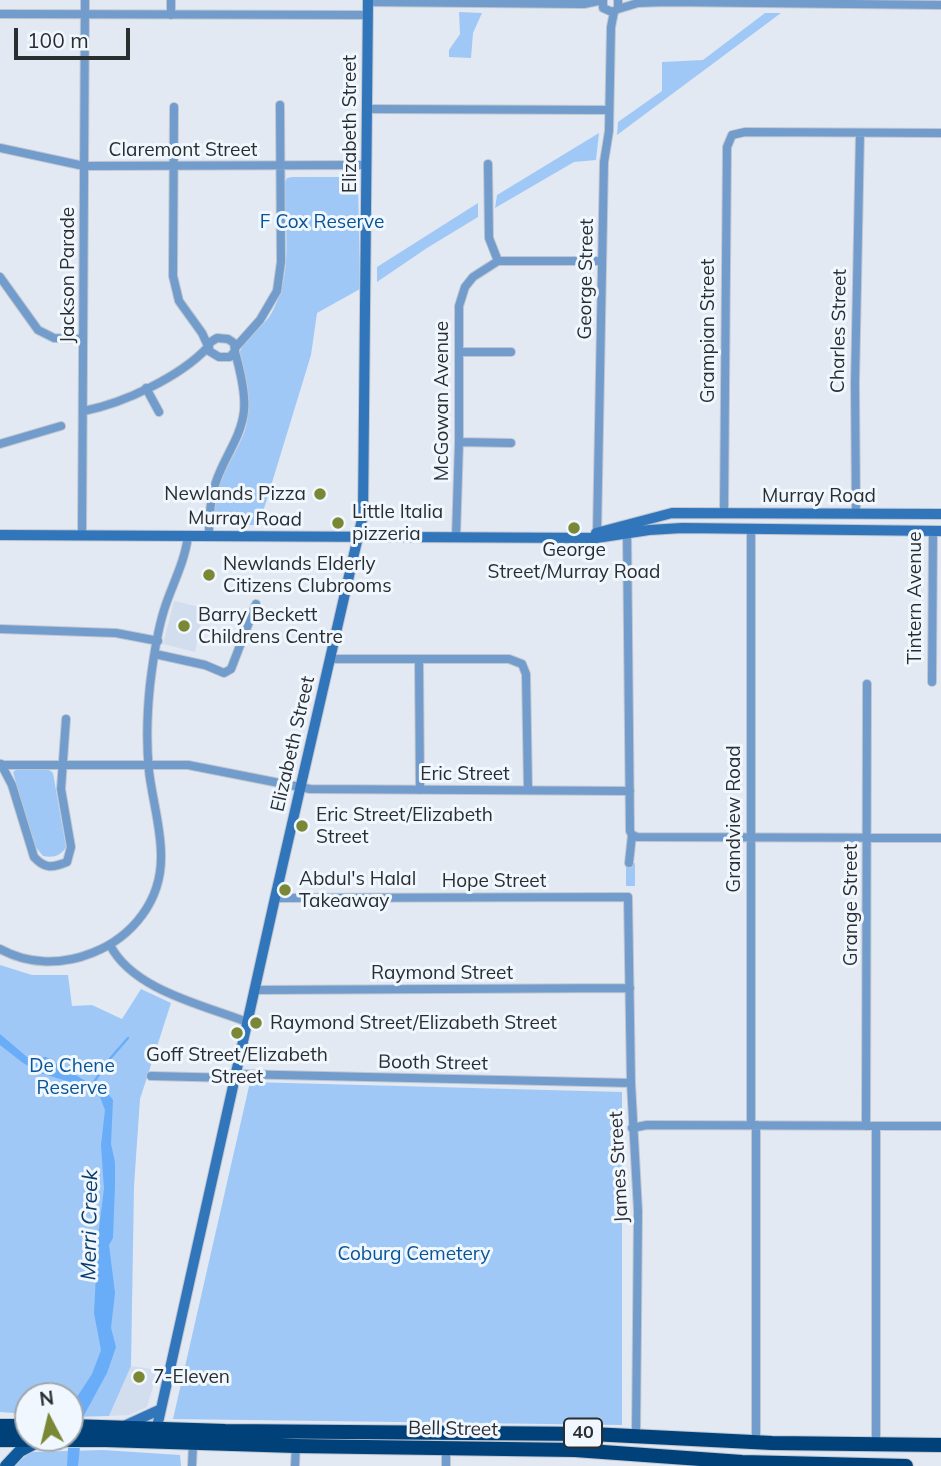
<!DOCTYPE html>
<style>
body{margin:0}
#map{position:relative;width:941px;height:1466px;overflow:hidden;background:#e2e9f3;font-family:Mulish,sans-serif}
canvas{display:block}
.north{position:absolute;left:14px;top:1382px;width:70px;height:70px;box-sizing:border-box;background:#f0f7fe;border:2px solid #a1a7ac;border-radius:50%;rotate:353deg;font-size:19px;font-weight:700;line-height:28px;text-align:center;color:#2b2e31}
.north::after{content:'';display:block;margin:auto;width:24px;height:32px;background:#7a8735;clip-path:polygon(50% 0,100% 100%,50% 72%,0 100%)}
.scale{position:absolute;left:14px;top:28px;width:116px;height:32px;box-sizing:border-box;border:4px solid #2b2e31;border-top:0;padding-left:9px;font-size:21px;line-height:24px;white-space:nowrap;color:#2b2e31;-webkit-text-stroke:5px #f0f7fe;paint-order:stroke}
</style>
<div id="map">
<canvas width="941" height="1466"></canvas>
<div class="north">N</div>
<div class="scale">100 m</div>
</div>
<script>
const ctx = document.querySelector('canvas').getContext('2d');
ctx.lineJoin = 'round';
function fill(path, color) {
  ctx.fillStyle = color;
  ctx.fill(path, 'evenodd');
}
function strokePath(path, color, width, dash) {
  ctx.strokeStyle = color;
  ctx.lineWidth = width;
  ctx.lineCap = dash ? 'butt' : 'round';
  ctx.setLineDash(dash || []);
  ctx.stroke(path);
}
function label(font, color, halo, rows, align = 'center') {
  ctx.font = font + ' Mulish,sans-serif';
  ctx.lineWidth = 6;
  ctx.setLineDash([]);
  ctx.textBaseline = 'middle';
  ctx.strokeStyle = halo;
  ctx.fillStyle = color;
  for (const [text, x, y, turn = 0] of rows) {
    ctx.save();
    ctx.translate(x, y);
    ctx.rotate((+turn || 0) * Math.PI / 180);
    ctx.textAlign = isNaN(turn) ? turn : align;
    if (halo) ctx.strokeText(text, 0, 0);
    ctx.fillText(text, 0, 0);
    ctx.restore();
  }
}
fill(new Path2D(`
 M174,601L204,608L195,652L163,644Z
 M131,1366L158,1370L147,1407L129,1415L109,1416Z`), '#d2deed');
fill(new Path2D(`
 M459,12L482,13L473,33L471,58L449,57V50L460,34Z
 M765,13H781L617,135L618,122L662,91V62L703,60Z
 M599,133L596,160L574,162L495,208L497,195Z
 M292,177H353L358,181L360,289L317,313L311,355L259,525H218C205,489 236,460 246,427C252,404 244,380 239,357C241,338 261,330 271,314C294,275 285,227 284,184L287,178Z
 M478,203V217L427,248L377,282V267Z
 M17,769H48L53,773L66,847C61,856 53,858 43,856L34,845L13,772Z
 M626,863H635V886H626Z
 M0,965L32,975H68L72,1006L92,1005L122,1019L141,989L171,1003L140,1099L134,1186L131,1366L109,1416L70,1417V1396H28V1414L0,1412Z
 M250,1082L622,1092V1425L173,1419Z
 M103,1450L180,1455L181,1466H14L30,1452Z`), '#a0c8f6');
fill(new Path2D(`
 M0,1034L27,1057H46L92,1085L103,1087L113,1100L111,1144L115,1162V1186L113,1238L109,1245L115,1293L111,1328L116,1347L107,1373L83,1417L78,1466H67L70,1415L77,1397L92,1374L101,1350L94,1313L98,1236L104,1189L101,1145L105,1110L100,1097L77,1084L43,1074L23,1063L0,1045Z`), '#69adf8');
strokePath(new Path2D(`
 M90,1088L108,1061L128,1038`), '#69adf8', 2.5);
const street = new Path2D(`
 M603,0V8L612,12L618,9V0
 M368,2L584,4L603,0
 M618,9L638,3L666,2L941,5
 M0,14L368,15
 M171,15V0
 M174,107L173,276L179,301L202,333L208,346
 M368,109L609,110
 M0,148L84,166L367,165
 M488,164L489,238L498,261
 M0,277L38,330L54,338L83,339
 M217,338L228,339L234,343L235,351L230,357H219L209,351V343Z
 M235,348L260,320L277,291L281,262L280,105
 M460,352H511
 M146,388L159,412
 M84,411C124,403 180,377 208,347
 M459,442L511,443
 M0,444L61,426
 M724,512L727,147L732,135L745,132L941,133
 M856,513L855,383L860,133
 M751,528V1125
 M597,533L604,162L609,131L611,27L614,12
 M627,534L630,831L632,835L629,863
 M82,535L85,0
 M209,536C209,518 210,499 216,482C224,457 241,438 244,411C246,393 240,370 235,352
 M456,537L459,442V306L465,287L473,277L498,261H602
 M0,629L116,633L158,641
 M155,654L205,665L224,673L231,669L256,604
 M330,659H509L522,664L526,674L528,790
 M419,660L420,790
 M932,682L933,531
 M1,764L12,785L34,857C45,869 52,868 67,862L71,847L61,789L66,719
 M0,765H188L310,789L630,791
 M632,835L637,837L941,838
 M275,898L628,897L631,1083L638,1211L636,1436
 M110,945C133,990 203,1005 247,1022
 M0,949C29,965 62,965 92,953C133,937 162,900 161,855C161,827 152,798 149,771C146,742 147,714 150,685C153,660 157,631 165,607C173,583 185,561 188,536
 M255,990L630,988
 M235,1074L631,1083
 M151,1076L235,1078
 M866,1126L867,684
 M632,1128L647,1125L941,1126
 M756,1443V1125
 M876,1444V1126
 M446,1446V1466
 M192,1466L193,1444
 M295,1466L296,1444`);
const secondary = new Path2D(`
 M596,533L672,513L941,514
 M0,535L596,538L649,530L682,528L941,531
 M124,1426L159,1410
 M155,1436L275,898L363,515L368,0`);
const primary = new Path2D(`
 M6,1466L20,1451L39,1441`);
const highway = new Path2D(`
 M0,1426H28
 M70,1426L225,1431L591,1434L772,1443L941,1445
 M0,1440H106L296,1446L575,1450L742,1462L906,1466`);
strokePath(street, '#c1c7d0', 10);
strokePath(secondary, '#c1c7d0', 12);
strokePath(primary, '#c1c7d0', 14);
strokePath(highway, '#c1c7d0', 16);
strokePath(street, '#719ccc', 8);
strokePath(secondary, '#3175bb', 10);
strokePath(primary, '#0e589c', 12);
strokePath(highway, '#00417a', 14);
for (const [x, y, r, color] of [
 [320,494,7,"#7a8735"],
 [338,523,7,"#7a8735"],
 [574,528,7,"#7a8735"],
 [209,575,7,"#7a8735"],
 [184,626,7,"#7a8735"],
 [302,826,7,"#7a8735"],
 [285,890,7,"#7a8735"],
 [256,1023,7,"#7a8735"],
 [237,1033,7,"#7a8735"],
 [139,1377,7,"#7a8735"]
]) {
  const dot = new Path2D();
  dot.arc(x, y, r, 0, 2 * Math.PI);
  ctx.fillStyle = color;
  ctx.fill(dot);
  strokePath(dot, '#f0f7fe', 2.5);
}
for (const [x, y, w] of [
 [583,1433,38]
]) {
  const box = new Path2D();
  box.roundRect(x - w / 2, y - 14.5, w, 29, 5);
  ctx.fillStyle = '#f0f7fe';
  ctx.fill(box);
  strokePath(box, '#2b2e31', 2);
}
label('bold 18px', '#2b2e31', null, [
 ["40",583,1433]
]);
label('19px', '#2b2e31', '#f0f7fe', [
 ["Elizabeth Street",350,124,-90],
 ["Claremont Street",183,150],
 ["Jackson Parade",68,275,-90],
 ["George Street",586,279,-89],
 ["Grampian Street",708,331,-90],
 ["Charles Street",839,331,-89],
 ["McGowan Avenue",442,401,-90],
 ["Murray Road",819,496],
 ["Murray Road",245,519,1],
 ["Tintern Avenue",915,598,-90],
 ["Elizabeth Street",293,744,-77],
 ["Eric Street",465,774],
 ["Grandview Road",734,819,-90],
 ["Hope Street",494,881],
 ["Grange Street",851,905,-90],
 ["Raymond Street",442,973],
 ["Booth Street",433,1063,1],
 ["James Street",619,1167,-93],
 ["Bell Street",453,1429,1]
]);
label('19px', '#085496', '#f0f7fe', [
 ["F Cox Reserve",322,222],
 ["De Chene",72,1066],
 ["Reserve",72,1088],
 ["Coburg Cemetery",414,1254]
]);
label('19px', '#2b2e31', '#f0f7fe', [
 ["Newlands Pizza",306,494,"right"],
 ["Little Italia",352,512],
 ["pizzeria",352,534],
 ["George",574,550,"center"],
 ["Street/Murray Road",574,572,"center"],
 ["Newlands Elderly",223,564],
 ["Citizens Clubrooms",223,586],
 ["Barry Beckett",198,615],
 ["Childrens Centre",198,637],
 ["Eric Street/Elizabeth",316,815],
 ["Street",316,837],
 ["Abdul's Halal",299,879],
 ["Takeaway",299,901],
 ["Raymond Street/Elizabeth Street",270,1023],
 ["Goff Street/Elizabeth",237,1055,"center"],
 ["Street",237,1077,"center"],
 ["7-Eleven",153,1377]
], 'left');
label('italic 21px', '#0a3b6a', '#f0f7fe', [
 ["Merri Creek",90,1225,-89]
]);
</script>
